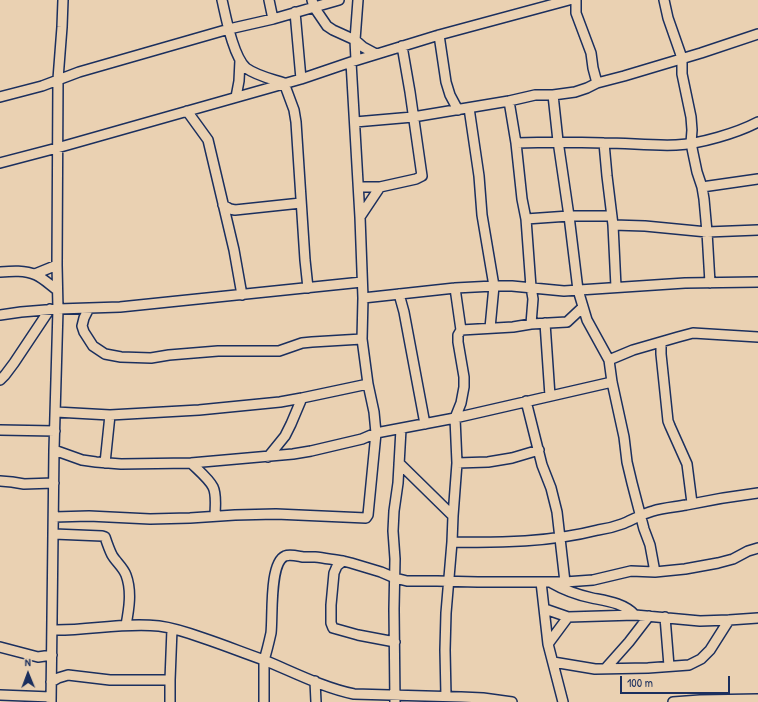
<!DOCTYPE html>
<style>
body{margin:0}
#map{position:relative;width:758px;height:702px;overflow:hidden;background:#ead1b2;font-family:"Patrick Hand",sans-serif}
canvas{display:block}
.north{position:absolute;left:8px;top:654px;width:40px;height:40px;-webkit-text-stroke:3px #ead1b2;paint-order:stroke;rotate:359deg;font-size:11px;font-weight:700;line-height:16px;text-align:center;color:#1b2f5e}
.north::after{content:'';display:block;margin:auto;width:14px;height:18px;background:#1b2f5e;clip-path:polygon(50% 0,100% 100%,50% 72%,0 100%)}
.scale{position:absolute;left:620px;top:676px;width:110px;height:18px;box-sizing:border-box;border:2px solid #1b2f5e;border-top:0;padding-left:5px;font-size:12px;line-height:14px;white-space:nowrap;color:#1b2f5e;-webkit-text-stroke:3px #ead1b2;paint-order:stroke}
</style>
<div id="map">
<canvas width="758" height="702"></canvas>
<div class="north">N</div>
<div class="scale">100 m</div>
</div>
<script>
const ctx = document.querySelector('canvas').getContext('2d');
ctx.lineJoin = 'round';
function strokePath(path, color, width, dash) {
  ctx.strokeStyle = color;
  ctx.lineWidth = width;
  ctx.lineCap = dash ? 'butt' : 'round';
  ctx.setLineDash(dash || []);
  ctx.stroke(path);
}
const minor = new Path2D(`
 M222,0C226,17 233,56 246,68C257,76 272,79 284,83L294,110L296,122L305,260L308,288
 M269,0L273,19
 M312,0L314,7L327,26L333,30L355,40L363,47L376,54
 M576,0V13L591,53L593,68L597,83
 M664,0L668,18L682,58V74L691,117L692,130L691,143L693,153L697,172L702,187L704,199L707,232L710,283
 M295,12L301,79
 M439,35L446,82L450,95L458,110
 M356,60L355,40L358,0
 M553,95L558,141L569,216L578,290L587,320L609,360L612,382L624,437L627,462L632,483L644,529L650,545L655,572
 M0,97L42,86L79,72L229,29L273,19L339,0
 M236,97L239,81L240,60
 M509,101L516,143L522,199L526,219L531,287L533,299L531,324
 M469,108L479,176L482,215L494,286L490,328
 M187,111L208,140L234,250L242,295
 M355,122L413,117L509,101L535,95H553L575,92L587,88L597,83L624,76L701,53L758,34
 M516,143C545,142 574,142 604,143C628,143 652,146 676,145C700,144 737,133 758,122
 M604,143L607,176L613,225L616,287
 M0,163L57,148L301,79L351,62L439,35L569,0
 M359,187H380L416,179L422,176L410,92L402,46
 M702,187L758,179
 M223,205L230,209L235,210L301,203
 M360,217L380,187
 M526,219L569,216H612
 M613,225L645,226L707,232L758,230
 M0,272C12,271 25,270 36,275C43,278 50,285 57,290
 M35,274L57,265
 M399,294L404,312L425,424
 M363,298L455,288L494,286H512L564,291L685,283L758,282
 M89,308L84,318L82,326L84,332L93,346L105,354L121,357L151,358L169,355L218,351H279L302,343L312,342L362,339
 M0,315L21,312L58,309L120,307L362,282
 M545,323L550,396
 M461,330L513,327L531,324L567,322L583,307
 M661,342V354L668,421L670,426L687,464L692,503
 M609,360L633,350L678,337L693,333L758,337
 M0,380L5,375L14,363L50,309
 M526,401L542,465L551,488L557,512L565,582
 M56,412L110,415L199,410L280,402L302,398L368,384
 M0,430L55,431
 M54,450L82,460L96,462L121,464L191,463L293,454L311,451L362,439L376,433L455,418L612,382
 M268,457L285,436L291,424L302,398
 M105,463L110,415
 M191,463C198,470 209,479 213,487C217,495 215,507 215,516
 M399,463L453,516
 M457,463L488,462L512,458L539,450
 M0,481L12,482L24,484L54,483
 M54,517L89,516L150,519L190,518L235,515L276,514L366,518L368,515L376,433L374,412L368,384L362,339L363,298L360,217L351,62
 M54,534L102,536L105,537C107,543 109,549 112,555C116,562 123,567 126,575C132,591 129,609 126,625
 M452,542C500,543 551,542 598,530C606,529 614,527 622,524C632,520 642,514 653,511C663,508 675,507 686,505C710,500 734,496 758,493
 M541,582L548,644L563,702
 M552,583C564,590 578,595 592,598C607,601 624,603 635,615L700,621L729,620L758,618
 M545,609L568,617L635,615
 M665,617L669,666
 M52,630C88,631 123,622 159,626C174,628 189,633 203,638C224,645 244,653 264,660C267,651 269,642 271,633C273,617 269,563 285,556C290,554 297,556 303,557C307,557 311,557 315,557C325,558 334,560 343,561
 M395,642L358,635L333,628L331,623V605L334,573L337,566L343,561L351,563L381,572L395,578L407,581H437L478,582H565L593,580L631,571L655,572L685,569L718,563L733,559L748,551L758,548
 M548,644L568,617
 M0,647L38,657L52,655
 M553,662L595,669L648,668L689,665L701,659L710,650L729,620
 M605,669L629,642L649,616
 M315,681L316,702
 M51,682L58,678L68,675L110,680H170
 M0,695L51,697
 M446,696L445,650L446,613L452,542L453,516L457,463L455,418L461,403L464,387V377L458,342V335L461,330L455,288
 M51,702L54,450L58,309L57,265L58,79L62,27L63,0
 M170,702V680L172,629
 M264,702V660C293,672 324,688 354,694L461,697L483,698L512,702
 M395,702L394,609L395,559L393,531L394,511L398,483L401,429
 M673,702L700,700L758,699`);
strokePath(minor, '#1b2f5e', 12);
strokePath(minor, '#ead1b2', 9);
</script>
